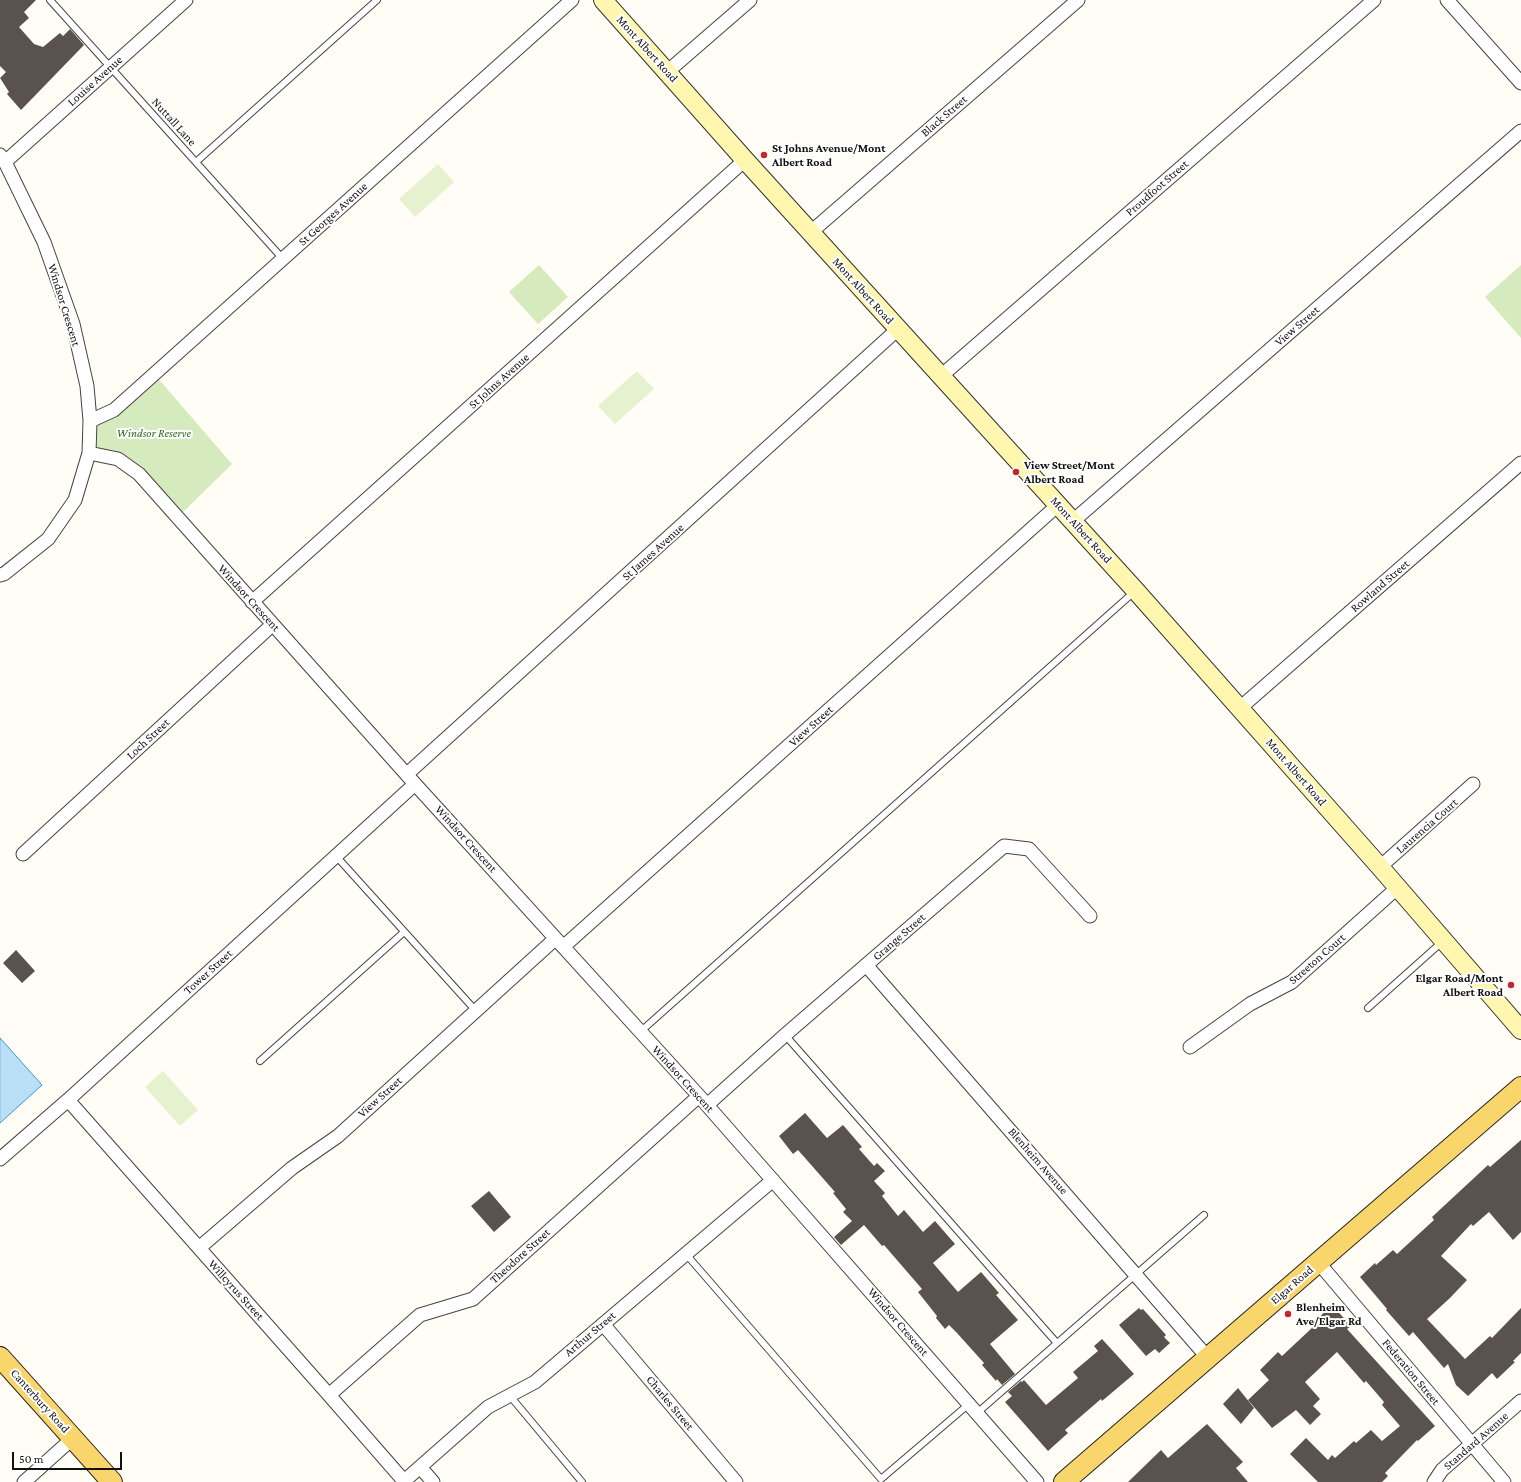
<!DOCTYPE html>
<style>
body{margin:0}
#map{position:relative;width:1521px;height:1482px;overflow:hidden;background:#fffdf5;font-family:"Crimson Pro",serif}
canvas{display:block}
.scale{position:absolute;left:12px;top:1452px;width:110px;height:18px;box-sizing:border-box;border:2px solid #111;border-top:0;padding-left:5px;font-size:12px;line-height:14px;white-space:nowrap;color:#111;-webkit-text-stroke:3px #fff;paint-order:stroke}
</style>
<div id="map">
<canvas width="1521" height="1482"></canvas>
<div class="scale">50 m</div>
</div>
<script>
const ctx = document.querySelector('canvas').getContext('2d');
ctx.lineJoin = 'round';
function fill(path, color) {
  ctx.fillStyle = color;
  ctx.fill(path, 'evenodd');
}
function strokePath(path, color, width, dash) {
  ctx.strokeStyle = color;
  ctx.lineWidth = width;
  ctx.lineCap = dash ? 'butt' : 'round';
  ctx.setLineDash(dash || []);
  ctx.stroke(path);
}
function label(font, color, halo, rows, align = 'center') {
  ctx.font = font + ' "Crimson Pro",serif';
  ctx.lineWidth = 4;
  ctx.setLineDash([]);
  ctx.textBaseline = 'middle';
  ctx.strokeStyle = halo;
  ctx.fillStyle = color;
  for (const [text, x, y, turn = 0] of rows) {
    ctx.save();
    ctx.translate(x, y);
    ctx.rotate((+turn || 0) * Math.PI / 180);
    ctx.textAlign = isNaN(turn) ? turn : align;
    if (halo) ctx.strokeText(text, 0, 0);
    ctx.fillText(text, 0, 0);
    ctx.restore();
  }
}
fill(new Path2D(`
 M539,265L568,297L538,324L509,292Z
 M1521,265V338L1485,297Z
 M156,376L232,464L180,515L143,474L92,450L94,423Z`), '#d5ebbd');
fill(new Path2D(`
 M438,164L454,182L415,217L399,199Z
 M637,371L654,389L615,424L598,406Z
 M163,1071L198,1110L180,1126L145,1087Z`), '#e6f2cf');
const water = new Path2D(`
 M0,1038L42,1085L0,1123Z`);
fill(water, '#b9e0f7');
strokePath(water, '#3f96cf', 1);
fill(new Path2D(`
 M0,0H36L24,12L29,18L19,27L34,44L43,47L60,33L63,36L70,29L84,45L21,110L7,94L9,92L0,78L6,72L0,66Z
 M16,950L35,971L22,983L3,963Z
 M805,1113L827,1138L843,1125L862,1147L859,1149L874,1166L877,1163L885,1171L874,1181L885,1193L882,1196L898,1216L904,1210L923,1232L935,1221L955,1244L933,1263L958,1292L981,1272L999,1293L996,1295L1018,1320L990,1344L1015,1374L1002,1385L997,1379L996,1381L982,1365L984,1363L957,1333L949,1325L945,1329L936,1318L937,1316L918,1292L922,1289L884,1245L882,1246L864,1225L841,1245L834,1237L852,1221L843,1212L846,1209L833,1193L835,1192L798,1150L793,1154L779,1136Z
 M1521,1140V1232L1513,1240L1489,1212L1473,1226L1471,1224L1441,1256L1467,1280L1450,1298L1427,1319L1465,1359L1490,1336L1492,1338L1521,1308V1353L1513,1361L1515,1362L1497,1379L1492,1373L1468,1396L1456,1385L1448,1364L1444,1368L1413,1332L1409,1336L1386,1310L1387,1309L1360,1277L1375,1263L1376,1265L1393,1250L1397,1254L1434,1220L1432,1217L1488,1165L1490,1167Z
 M489,1191L511,1217L494,1232L471,1206Z
 M1332,1305L1351,1326L1347,1329L1435,1426L1418,1441L1417,1440L1385,1473L1388,1476L1382,1482H1318L1290,1454L1306,1438L1328,1460L1332,1455L1335,1458L1354,1441L1356,1443L1371,1430L1382,1441L1400,1426L1382,1405L1384,1402L1366,1381L1364,1383L1337,1352L1305,1382L1320,1399L1313,1406L1321,1414L1310,1425L1296,1410L1272,1428L1248,1400L1269,1380L1260,1370L1278,1352L1282,1356L1313,1327L1311,1325Z
 M1139,1308L1141,1310L1143,1309L1166,1335L1164,1337L1170,1343L1159,1353L1155,1349L1146,1356L1119,1325Z
 M1102,1339L1134,1374L1102,1401L1101,1399L1065,1430L1068,1433L1048,1451L1005,1402L1012,1396L1008,1392L1021,1381L1022,1382L1024,1380L1046,1405L1078,1378L1073,1372L1098,1351L1094,1346Z
 M1238,1388L1254,1408L1241,1424L1223,1404Z
 M1207,1424L1243,1462L1236,1468L1248,1482H1128L1161,1450L1168,1458Z`), '#5a524d');
const service = new Path2D(`
 M50,0L283,259
 M196,162L377,0
 M336,856L476,1011
 M1368,1008L1442,942
 M640,1032L1134,592
 M785,1035L1056,1342
 M260,1061L404,932
 M685,1253L881,1479L969,1404
 M510,1396L582,1482
 M977,1413L1204,1215`);
const minor = new Path2D(`
 M1447,0L1521,83
 M667,72L750,0
 M0,155L5,162L44,242L73,324L87,386L90,421L89,453L75,500L48,539L4,574L0,575
 M5,162L186,0
 M811,232L1078,0
 M941,376L1374,0
 M90,421L114,410L572,0
 M89,453L118,459L139,474L415,784L699,1096L1037,1482
 M1073,521L1521,131
 M252,602L745,160
 M1240,708L1521,463
 M407,774L898,329
 M23,854L272,625
 M1380,867L1473,784
 M563,947L1058,505
 M866,965L1208,1358
 M1190,1047L1250,1004L1292,982L1397,888
 M68,1100L329,1395L404,1481
 M707,1105L785,1035L1004,846L1029,849L1090,916
 M0,1159L68,1100L415,784
 M199,1248L292,1168L338,1136L555,939
 M1318,1262L1504,1482
 M603,1324L736,1482
 M329,1395L420,1315L473,1299L699,1096
 M420,1467L433,1482
 M24,1482L73,1438
 M403,1482L488,1407L535,1382L773,1180
 M1434,1482L1442,1470L1521,1401`);
const secondary = new Path2D(`
 M603,0L745,160L1136,591L1380,867L1521,1030`);
const primary = new Path2D(`
 M0,1357L112,1482
 M1064,1482L1521,1087`);
strokePath(service, '#444', 8);
strokePath(minor, '#444', 15);
strokePath(secondary, '#333', 20);
strokePath(primary, '#222', 22);
strokePath(service, '#fff', 6);
strokePath(minor, '#fff', 13);
strokePath(secondary, '#fff6b0', 18);
strokePath(primary, '#f9d66b', 20);
for (const [x, y, r, color] of [
 [764,155,4,"#c4262e"],
 [1016,472,4,"#c4262e"],
 [1511,985,4,"#c4262e"],
 [1288,1314,4,"#c4262e"]
]) {
  const dot = new Path2D();
  dot.arc(x, y, r, 0, 2 * Math.PI);
  ctx.fillStyle = color;
  ctx.fill(dot);
  strokePath(dot, '#fff', 1.5);
}
label('12px', '#111', '#fff', [
 ["Mont Albert Road",647,49,48],
 ["Louise Avenue",95,81,-42],
 ["Black Street",944,116,-41],
 ["Nuttall Lane",174,122,48],
 ["Proudfoot Street",1157,188,-41],
 ["St Georges Avenue",333,214,-42],
 ["Mont Albert Road",863,291,48],
 ["Windsor Crescent",64,305,73],
 ["View Street",1297,326,-41],
 ["St Johns Avenue",499,381,-42],
 ["Mont Albert Road",1081,530,48],
 ["St James Avenue",653,552,-42],
 ["Rowland Street",1380,586,-41],
 ["Windsor Crescent",249,598,48],
 ["View Street",811,726,-42],
 ["Loch Street",148,739,-43],
 ["Mont Albert Road",1296,772,49],
 ["Laurencia Court",1427,826,-41],
 ["Windsor Crescent",466,839,48],
 ["Grange Street",899,937,-41],
 ["Streeton Court",1317,959,-41],
 ["Tower Street",208,972,-42],
 ["Windsor Crescent",683,1079,48],
 ["View Street",380,1097,-42],
 ["Blenheim Avenue",1038,1161,49],
 ["Theodore Street",520,1256,-42],
 ["Elgar Road",1292,1285,-41],
 ["Willcyrus Street",236,1290,48],
 ["Windsor Crescent",898,1322,49],
 ["Arthur Street",590,1334,-40],
 ["Federation Street",1411,1372,50],
 ["Canterbury Road",40,1401,48],
 ["Charles Street",670,1403,50],
 ["Standard Avenue",1476,1441,-41]
]);
label('bold 12px', '#111', '#fff', [
 ["St Johns Avenue/Mont",772,148],
 ["Albert Road",772,162],
 ["View Street/Mont",1024,465],
 ["Albert Road",1024,479],
 ["Elgar Road/Mont",1503,978,"right"],
 ["Albert Road",1503,992,"right"],
 ["Blenheim",1296,1307],
 ["Ave/Elgar Rd",1296,1321]
], 'left');
label('italic 12px', '#2f6b1f', '#fff', [
 ["Windsor Reserve",154,433]
]);
</script>
